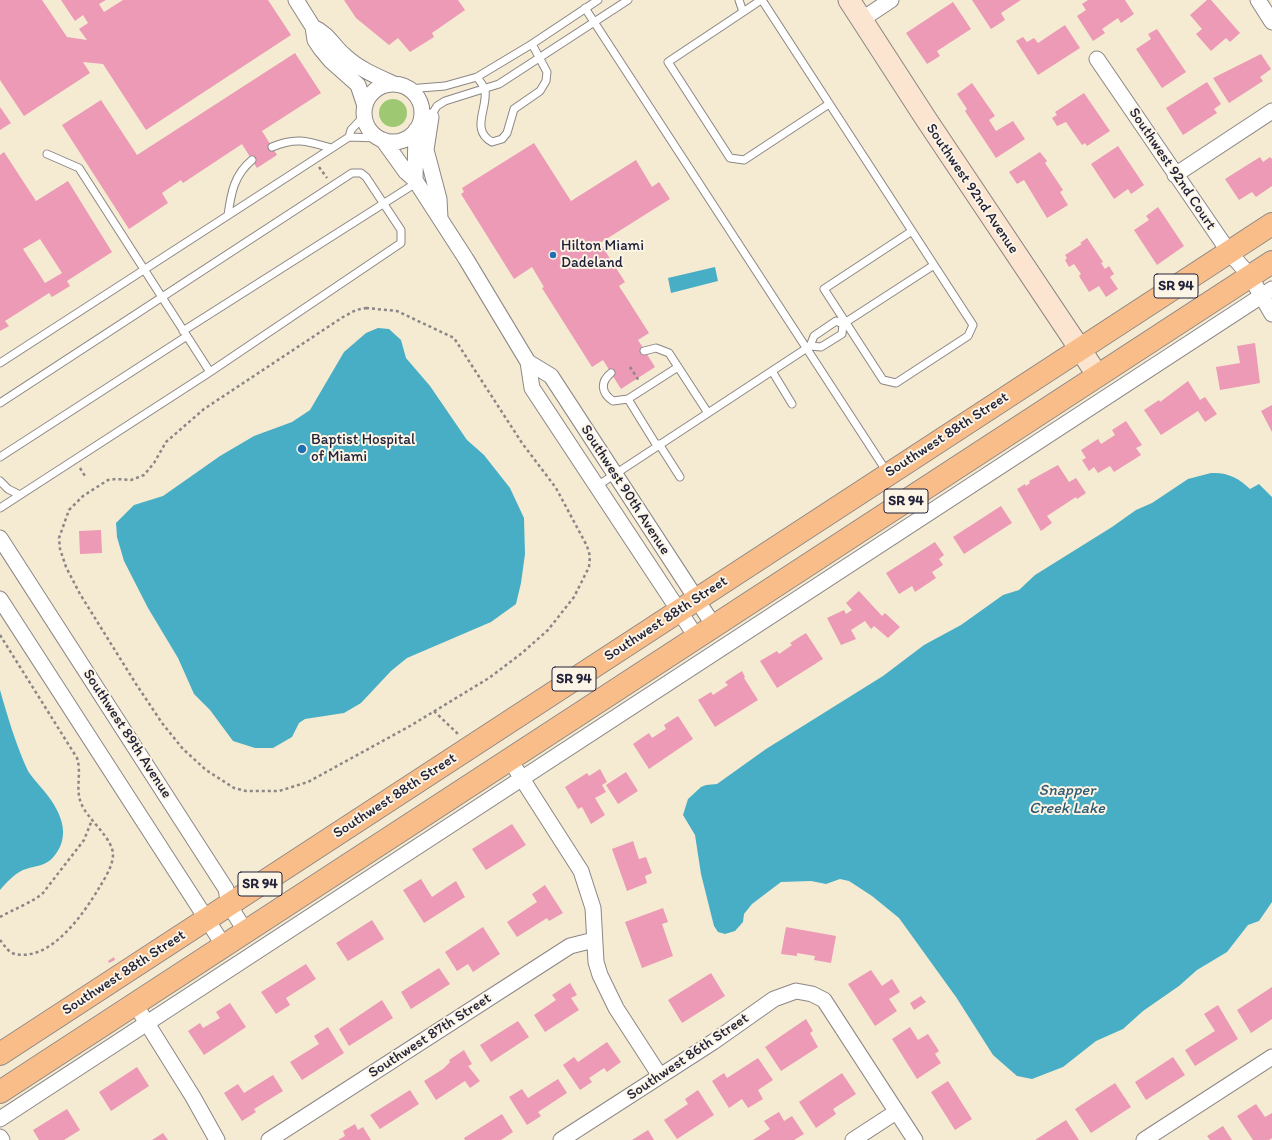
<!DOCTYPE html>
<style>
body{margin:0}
canvas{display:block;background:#f5ebd2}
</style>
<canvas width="1272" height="1140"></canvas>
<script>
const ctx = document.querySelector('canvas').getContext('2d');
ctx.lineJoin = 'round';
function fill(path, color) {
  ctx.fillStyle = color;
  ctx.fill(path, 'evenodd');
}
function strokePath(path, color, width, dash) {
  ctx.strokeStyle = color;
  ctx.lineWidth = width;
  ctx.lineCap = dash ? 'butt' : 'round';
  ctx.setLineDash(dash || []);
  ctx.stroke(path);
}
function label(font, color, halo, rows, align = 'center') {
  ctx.font = font + ' Itim,sans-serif';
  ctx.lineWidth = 4;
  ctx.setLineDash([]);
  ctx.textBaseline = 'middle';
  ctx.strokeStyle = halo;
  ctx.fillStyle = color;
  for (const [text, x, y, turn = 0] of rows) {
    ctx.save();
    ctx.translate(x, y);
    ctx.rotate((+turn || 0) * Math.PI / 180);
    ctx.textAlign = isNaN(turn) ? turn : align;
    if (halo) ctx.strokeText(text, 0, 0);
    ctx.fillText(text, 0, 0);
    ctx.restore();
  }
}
fill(new Path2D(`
 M379 113a14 14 0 1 1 28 0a14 14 0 1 1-28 0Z`), '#9fc873');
fill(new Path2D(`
 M715,267L718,281L671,293L668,278Z
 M378,328L389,329L401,340L406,358L430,386L467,440L484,455L510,488L524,518L525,554L521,583L516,604L491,622L407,658L391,671L361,703L344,713L305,719L299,723L292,737L273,748H255L233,741L210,710L194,694L178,658L148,608L124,561L117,537L116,523L134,505L163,496L220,456L254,436L292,422L310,410L344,352L366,333Z
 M1211,473C1227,472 1239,478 1250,489L1259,484L1272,497V902L1259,921L1248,925L1227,952L1197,970L1179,986L1143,1011L1123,1029L1096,1041L1063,1067L1032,1079L1017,1076L993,1055L956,997L899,918L872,896L849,881L840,879L826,884L811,881L781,882L752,904L744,914L743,922L735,931L725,934L718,932L714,926L701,874L695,835L683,815L688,799L701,787L706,785L717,784L766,749L883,676L924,645L961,625L1003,595L1019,590L1035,575L1112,527L1136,510L1152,503L1188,479Z
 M0,690C8,718 16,745 28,771C31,776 35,780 39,785C56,804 74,831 55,855C46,867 36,865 23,870C13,875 7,882 0,890Z`), '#47aec6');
fill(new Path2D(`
 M0,0H42L67,37L87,40L79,29L88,23L83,15L75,21L61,0H106L99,4L104,12L123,0H268L291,35L146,130L103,64L83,62L90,73L24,116L0,80Z
 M344,0H458L465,10L432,33L434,37L410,52L398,38L389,45L356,18Z
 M972,0H1021L1001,13L1005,20L991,29Z
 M1088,0H1125L1134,14L1121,23L1118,18L1102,29L1105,33L1093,41L1077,16L1086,10L1082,4Z
 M1207,0H1211L1240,33L1230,42L1226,38L1211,51L1196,34L1202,29L1190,15Z
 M953,2L971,29L937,51L940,56L927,64L906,33Z
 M1065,25L1080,48L1038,75L1016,41L1023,37L1027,42L1034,38L1038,43Z
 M1157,29L1186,72L1162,88L1136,49L1151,39L1148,34Z
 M295,53L321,93L262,131L277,155L257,168L242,144L183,183L181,180L162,193L168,203L129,229L62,125L101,100L137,155Z
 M1261,54L1271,69L1260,77L1263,81L1229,103L1213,78Z
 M1207,82L1221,104L1214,109L1217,113L1183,135L1166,108Z
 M972,83L995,116L989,120L996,131L1013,121L1025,139L996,158L965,111L967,109L957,94Z
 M1084,93L1110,131L1087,146L1085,143L1082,145L1066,122L1057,126L1052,118L1057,115L1055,112Z
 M0,107L11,123L0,130Z
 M534,143L571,201L636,160L652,187L659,182L670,199L600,243L625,282L619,286L649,333L638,340L655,367L621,389L603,360L592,367L542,288L544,287L532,267L514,279L461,194L464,192L462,188Z
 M1118,146L1144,185L1131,194L1128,189L1114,199L1091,164Z
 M4,152L36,201L68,181L112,252L67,281L70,286L52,297L49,293L5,321L9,326L0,331V155ZM40,239L62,273L45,283L23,249Z
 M1040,152L1047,161L1045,163L1063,190L1060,192L1068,205L1047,218L1024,180L1017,184L1009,172Z
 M1260,157L1263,162L1270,157L1272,159V186L1256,197L1252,192L1239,200L1225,179Z
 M1158,207L1184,246L1157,265L1134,230L1149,220L1146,216Z
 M1087,238L1103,262L1101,263L1105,269L1109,266L1114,274L1110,277L1118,289L1106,297L1099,286L1089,292L1079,276L1081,274L1074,264L1069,267L1065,260L1067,258L1065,255L1082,244L1080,243Z
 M1255,343L1260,383L1220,390L1216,367L1240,363L1237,346Z
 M1188,381L1200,400L1205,397L1217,414L1205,422L1198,411L1161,435L1144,410L1159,400L1160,402Z
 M1272,405V432L1261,411Z
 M1126,421L1142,445L1136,448L1141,455L1114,472L1110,466L1098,473L1094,467L1089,471L1082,460L1086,458L1081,450L1098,439L1101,444L1115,435L1112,430Z
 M1058,465L1069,482L1076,478L1086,493L1077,499L1076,497L1047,516L1052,523L1041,531L1017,489L1025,484L1026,486L1030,483L1029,481Z
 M1001,506L1012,523L964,554L953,537Z
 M101,530L102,553L80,554L79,531Z
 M935,542L944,555L939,559L943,565L932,572L936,578L915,592L912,586L899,594L886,573Z
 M859,591L882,616L885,613L900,627L888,638L874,626L871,629L865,621L851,630L856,639L841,645L827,618L844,610L846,614L852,610L846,603Z
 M806,633L823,659L777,688L760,661L777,651L779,654L792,645L790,643Z
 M742,671L745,677L744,678L758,700L715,727L698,700L711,692L713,695L728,685L725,682Z
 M678,716L693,739L649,769L633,744L649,733L652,738L666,729L664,725Z
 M600,769L607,782L602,785L606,792L595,798L605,815L591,824L582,807L578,809L565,787L587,773L589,776Z
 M626,772L638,791L618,804L606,785Z
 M512,824L526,845L486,870L472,849Z
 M633,841L639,859L646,857L652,873L645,876L647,883L627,891L612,849Z
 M421,879L432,897L456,881L465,897L424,923L403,890Z
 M545,885L563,913L549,921L547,918L517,937L507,922L537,902L532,894Z
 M663,908L668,922L662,924L673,956L642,968L625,922Z
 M372,920L384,939L348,961L336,943Z
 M483,927L500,954L473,972L468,964L457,971L445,952Z
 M786,927L836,936L831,963L814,960L815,956L797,953V956L781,954Z
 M114,957L115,960L109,963L108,961Z
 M306,964L316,979L286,998L290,1005L276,1014L261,992Z
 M439,968L450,984L411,1009L401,992Z
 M871,970L882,986L892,979L900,992L889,999L897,1011L875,1026L848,984Z
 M711,973L725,996L682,1023L668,1000Z
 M570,983L577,995L571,998L579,1010L545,1032L534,1015L556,1000L552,995Z
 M1272,987V1019L1251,1033L1237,1010Z
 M921,996L926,1002L914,1010L910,1003Z
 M382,1000L393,1018L349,1046L339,1029Z
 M230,1003L246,1027L204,1055L188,1031L200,1023L203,1028L220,1018L216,1012Z
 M1218,1005L1238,1039L1195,1066L1185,1050L1215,1031L1204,1014Z
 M806,1019L813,1031L810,1033L818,1047L781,1071L765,1047Z
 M518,1021L529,1037L491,1062L480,1045Z
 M328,1027L344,1053L302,1080L290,1062L319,1044L314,1036Z
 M910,1027L918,1040L928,1034L939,1051L935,1054L941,1063L917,1079L892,1039Z
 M607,1042L621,1062L607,1072L604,1068L589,1078L592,1082L580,1090L563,1065L574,1057L578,1062Z
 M464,1050L472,1064L468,1066L480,1081L470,1088L465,1081L436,1100L424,1081L443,1069L450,1062L449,1060Z
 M1173,1057L1185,1075L1146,1100L1135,1082Z
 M758,1058L773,1080L758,1090L763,1099L748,1108L742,1099L729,1108L712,1081L724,1073L727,1078Z
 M137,1067L149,1086L111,1111L99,1092Z
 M842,1073L856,1094L833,1109L836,1114L816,1128L799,1102Z
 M273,1075L283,1091L254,1109L256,1112L242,1121L224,1093L238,1084L244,1093Z
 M558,1079L567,1093L538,1112L541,1116L527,1125L509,1097L522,1089L528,1098Z
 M948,1081L972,1119L955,1130L931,1092Z
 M1115,1083L1131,1107L1091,1133L1075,1109Z
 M410,1090L419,1104L380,1129L370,1115Z
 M698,1090L714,1115L677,1139L664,1120L688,1104L685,1099Z
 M1256,1104L1265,1117L1272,1113V1138L1269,1140H1253L1237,1116Z
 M67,1109L80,1130L64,1140H39L33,1130Z
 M779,1112L784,1121L792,1116L804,1134L794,1140H753L770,1129L764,1121Z
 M502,1114L513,1132L501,1140H465L464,1138Z
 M1066,1120L1079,1140H1035Z
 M355,1124L358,1130L363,1127L371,1140H338L345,1136L343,1131Z
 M1223,1126L1232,1140H1210L1207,1136Z
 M648,1130L654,1140H632Z
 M163,1133L168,1140H152Z`), '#ec9ab5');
const lane = new Path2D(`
 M739,0L743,12
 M761,0L668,62L730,158L744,160L829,104
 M762,0L973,325L968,336L896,383L883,380L824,289L912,231
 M585,8L887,472
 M477,77C479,80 484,86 485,90C488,108 470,130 492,142L502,139L507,133L514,109L540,91L546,81L547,72L532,44
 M408,89L445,86L477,77L532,44L598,0
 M418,126L429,119L437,106L445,101L499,84L628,0
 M349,137L351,130L364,116
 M272,147C296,137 307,141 331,148
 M47,154L79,168L210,372
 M228,215C231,193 234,175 252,160
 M183,331L416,183
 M810,346L821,347L842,334L843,324L934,265
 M644,351L656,348L669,353L708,413
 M0,363L349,137L378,138
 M772,371L792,404
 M611,373C600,382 601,393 613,401L628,399L657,446
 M628,399L678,367
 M0,403L352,173H361L366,177L401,230V243L210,372L0,508
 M659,444L680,477
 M0,457L187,336
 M0,481L8,489L20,495
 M597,486L810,346L814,336L836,321L843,324`);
const street = new Path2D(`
 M296,0L313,27L315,40L321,49L331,61L358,85L365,106
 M1258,0L1272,22
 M861,20L891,0
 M313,27C330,35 331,44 345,56C359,69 376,76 394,84
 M1097,59L1229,252L1250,276L1272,314
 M364 113a29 29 0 1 1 58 0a29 29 0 1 1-58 0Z
 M431,117L426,150L439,199L440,218
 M383,140L406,172L415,180L466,259L528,362L532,388L697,638
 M1175,175L1272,111
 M415,180L416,130
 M528,362L551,376L714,626
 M0,538L226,889L229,905L246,932
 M0,599L224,946
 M510,760L581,871L593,908L596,962L600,975L616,1008L660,1076
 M135,1004L193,1097L217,1140
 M0,1119L1272,289
 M0,1137L2,1140
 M269,1140L570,946L594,940
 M561,1140L713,1042L774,999L796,991L812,994L824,1000L915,1140
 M853,1140L896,1112
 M1144,1140L1272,1057`);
const secondary = new Path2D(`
 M849,0L926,119L1098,376`);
const primary = new Path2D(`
 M0,1054L1272,224
 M0,1092L1272,262`);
strokePath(lane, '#8c8686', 9);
strokePath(street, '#8c8686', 17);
strokePath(secondary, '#8c8686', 23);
strokePath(primary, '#8c8686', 24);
strokePath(new Path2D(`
 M319,167L327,178
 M366,308L397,311L454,338L522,443L556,488L587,546L590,556L589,567L574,597L548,630L522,653L489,678L410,726L308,782L279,791H246L234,788L206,770L183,749L162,723L136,684L80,594L66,567L60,549L59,538L69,510L83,496L108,480L116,479L131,480L144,475L154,463L166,442L204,409L343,317L356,310Z
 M630,367L639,381
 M80,468L85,476
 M0,635L77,758C82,773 75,788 81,803C87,819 112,837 113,854C113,866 105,878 99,888C84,913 51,962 15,954C8,952 5,946 0,940
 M434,711L458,734
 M0,917C12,910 35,901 43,893L84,840L92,820`), '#8c8686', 2.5, [3, 3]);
strokePath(lane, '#fff', 7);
strokePath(street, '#fff', 15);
strokePath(secondary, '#fce5d0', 21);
strokePath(primary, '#f8bd89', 22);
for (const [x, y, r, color] of [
 [553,255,4,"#1f6fb2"],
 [302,449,5,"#1f6fb2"]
]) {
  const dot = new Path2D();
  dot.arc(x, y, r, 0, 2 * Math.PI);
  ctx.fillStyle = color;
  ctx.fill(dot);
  strokePath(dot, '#fcf5e5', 1.5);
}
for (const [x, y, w] of [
 [1176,286,44],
 [906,501,44],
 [574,679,44],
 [260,884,44]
]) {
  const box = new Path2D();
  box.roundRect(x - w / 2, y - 12, w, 24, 3);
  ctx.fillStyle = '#fcf5e5';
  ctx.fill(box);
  strokePath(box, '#22223b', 1);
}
label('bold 14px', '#22223b', null, [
 ["SR 94",1176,286],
 ["SR 94",906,501],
 ["SR 94",574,679],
 ["SR 94",260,884]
]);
label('15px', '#22223b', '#fcf5e5', [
 ["Southwest 92nd Court",1172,169,56],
 ["Southwest 92nd Avenue",972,189,56],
 ["Southwest 88th Street",947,435,-33],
 ["Southwest 90th Avenue",625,490,57],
 ["Southwest 88th Street",666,619,-33],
 ["Southwest 89th Avenue",127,734,57],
 ["Southwest 88th Street",395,796,-33],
 ["Southwest 88th Street",124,973,-33],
 ["Southwest 87th Street",430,1036,-33],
 ["Southwest 86th Street",688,1057,-34]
]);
label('15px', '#22223b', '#fcf5e5', [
 ["Hilton Miami",561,246],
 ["Dadeland",561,263],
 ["Baptist Hospital",311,440],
 ["of Miami",311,457]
], 'left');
label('italic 16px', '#315a73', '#fcf5e5', [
 ["Snapper",1067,791],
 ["Creek Lake",1067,809]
]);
</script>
